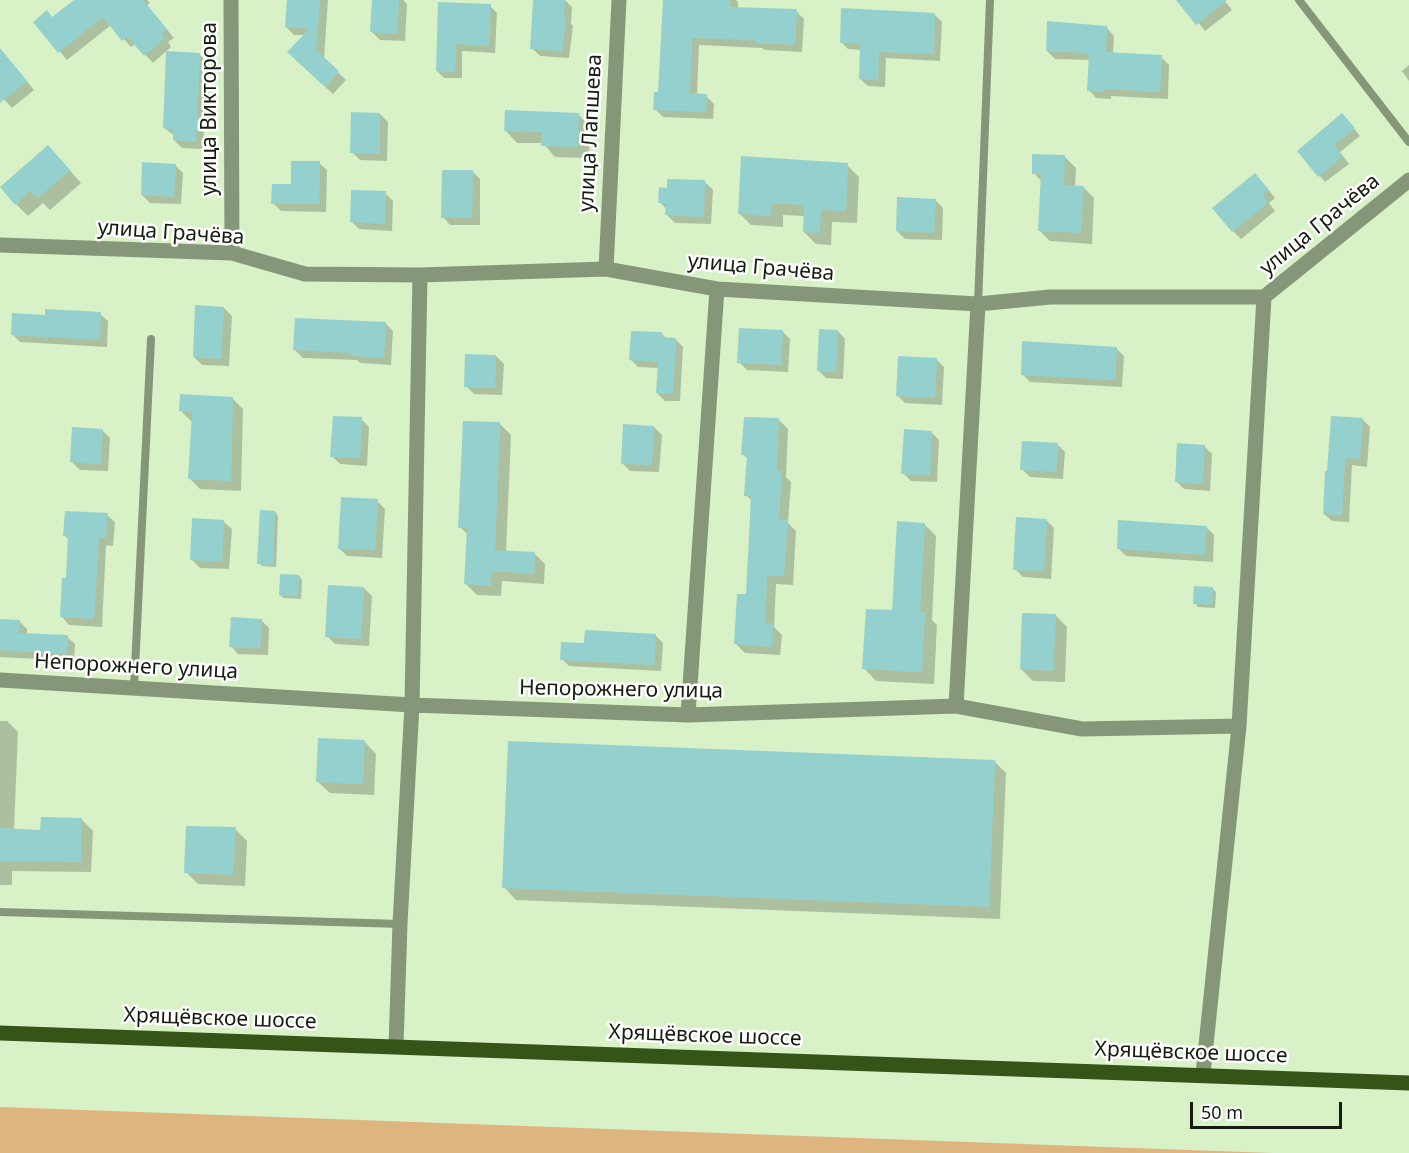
<!DOCTYPE html>
<meta charset="utf-8">
<style>
body{margin:0}
#map{position:relative;width:1409px;height:1153px;overflow:hidden;background:#d8f1c7;font-family:"Noto Sans",sans-serif}
canvas{display:block}
.scale{position:absolute;left:1190px;top:1102px;width:152px;height:27px;box-sizing:border-box;border:3px solid #151d0e;border-top:0;padding-left:8px;font-size:18px;line-height:21px;white-space:nowrap;color:#151d0e;-webkit-text-stroke:4px #fff;paint-order:stroke}
</style>
<div id="map">
<canvas width="1409" height="1153"></canvas>
<div class="scale">50 m</div>
</div>
<script>
const ctx = document.querySelector('canvas').getContext('2d');
ctx.lineJoin = 'round';
function fill(path, color) {
  ctx.fillStyle = color;
  ctx.fill(path, 'evenodd');
}
function strokePath(path, color, width, dash) {
  ctx.strokeStyle = color;
  ctx.lineWidth = width;
  ctx.lineCap = dash ? 'butt' : 'round';
  ctx.setLineDash(dash || []);
  ctx.stroke(path);
}
function label(font, color, halo, rows, align = 'center') {
  ctx.font = font + ' "Noto Sans",sans-serif';
  ctx.lineWidth = 5;
  ctx.setLineDash([]);
  ctx.textBaseline = 'middle';
  ctx.strokeStyle = halo;
  ctx.fillStyle = color;
  for (const [text, x, y, turn = 0] of rows) {
    ctx.save();
    ctx.translate(x, y);
    ctx.rotate((+turn || 0) * Math.PI / 180);
    ctx.textAlign = isNaN(turn) ? turn : align;
    if (halo) ctx.strokeText(text, 0, 0);
    ctx.fillText(text, 0, 0);
    ctx.restore();
  }
}
fill(new Path2D(`
 M0,1107L1272,1153H0Z`), '#deb47f');
fill(new Path2D(`
 M88,0H147L150,3L147,5L174,38L168,42L171,47L153,63L135,44L131,47L111,25L67,60L35,22L53,18Z
 M288,0H328L324,59L346,80L333,94L296,60L305,35H294L286,27Z
 M374,0H403L407,4L405,41L380,40L372,32Z
 M535,0H565L572,7L571,24L573,26L569,58L540,56L532,48Z
 M665,0H736L738,2V9L796,11L804,19L802,52L765,50L762,48L699,45L697,95L706,96L714,104L713,119L663,117L655,109L660,94Z
 M1181,0H1224L1232,10L1205,31Z
 M440,3L490,6L497,13L495,53L462,51V78H444L437,71Z
 M935,15L942,22L940,61L886,58L885,87L868,86L860,79L861,50L848,49L841,42Z
 M1107,28L1114,36L1113,54L1161,57L1169,65L1168,99L1111,96V99L1096,98L1089,90L1090,60L1055,59L1047,51Z
 M199,54L207,62L203,149L182,148L174,140L175,136L164,128Z
 M1409,65V81L1402,71Z
 M0,67L16,68L34,90L12,108L0,95Z
 M380,114L388,122L387,161L360,160L352,152Z
 M578,114L590,127L589,158L555,157L543,143H517L505,130Z
 M1349,122L1360,136L1340,152L1349,164L1325,182L1299,151Z
 M1064,156L1076,168L1075,187H1083L1094,198L1092,244L1050,241L1039,230L1042,182L1034,173Z
 M60,159L81,183L50,210L43,203L28,216L16,204Z
 M319,163L327,170L326,212L281,211L273,203Z
 M175,165L183,173L181,204L150,203L142,195Z
 M847,165L859,177L857,223L832,222L831,245L816,244L804,232L805,216L783,215V227L751,225L739,213Z
 M472,171L480,179V225H450L443,217Z
 M705,182L713,190L711,224L675,223L667,215V210L660,202L668,189Z
 M1263,183L1275,198L1269,203L1275,211L1241,239L1233,231Z
 M385,193L393,201L392,231L359,229L351,221Z
 M935,200L943,208L942,240L905,239L897,231Z
 M224,308L232,316L229,366L202,365L194,357Z
 M100,314L108,321L107,347L20,342L12,334L47,317Z
 M385,323L393,331L391,365L360,363L357,360L303,358L295,350Z
 M782,331L790,339L788,372L747,370L739,362Z
 M838,331L845,339L843,379L826,378L818,370Z
 M662,334L667,339H675L683,347L680,401H665L657,393L659,368L638,367L631,360Z
 M1116,348L1124,356L1122,387L1030,382L1022,374Z
 M496,356L504,364L502,395L474,394L466,386Z
 M937,360L944,367L942,405L905,403L897,395Z
 M233,399L243,409L241,491L200,489L189,478L192,422L181,411Z
 M361,419L369,427L367,466L340,464L332,456Z
 M1362,419L1370,427L1367,467L1352,465L1349,522L1332,521L1324,514L1326,472Z
 M779,420L788,429L786,477L791,482L788,523L796,531L793,585L776,584L774,627L782,635L780,655L745,653L736,644L747,596L752,501L746,495L748,459L743,454Z
 M500,424L511,435L506,552L534,553L545,564L544,584L502,581L501,596L477,595L466,584L468,535L460,527Z
 M654,427L662,435L659,472L630,471L622,463Z
 M102,430L110,438L108,471L80,470L72,462Z
 M931,432L939,440L937,482L911,481L903,473Z
 M1057,444L1065,452L1063,479L1030,477L1022,469Z
 M1204,446L1212,454L1210,491L1184,489L1176,481Z
 M377,501L385,509L382,558L347,556L339,548Z
 M275,512L278,516L276,567L262,566L259,563Z
 M107,515L115,522L113,546L106,545L102,627L69,625L62,617L68,579L70,541L65,536Z
 M1046,520L1054,528L1051,579L1023,577L1015,569Z
 M224,522L232,529L229,569L200,568L192,560Z
 M924,524L936,536L932,620L937,625L934,684L876,681L864,668L894,612Z
 M1207,528L1214,535L1213,562L1126,556L1118,548Z
 M299,576L302,580L301,599L284,598L280,595Z
 M364,588L372,596L369,646L335,644L327,636Z
 M1212,588L1216,592L1215,608L1198,607L1195,603Z
 M1055,615L1067,627L1065,682L1033,681L1021,669Z
 M0,620L19,621L27,629V634L67,637L75,644L74,661L0,657Z
 M261,620L269,628L268,655L238,654L231,646Z
 M656,636L663,643L661,671L569,666L562,659L585,645Z
 M0,721H7L18,732L14,830L42,831L82,820L93,831L91,872L12,871V885H0Z
 M364,741L376,754L374,795L330,793L317,781Z
 M994,761L1006,773L1000,919L516,900L504,887Z
 M235,829L247,841L245,886L198,884L186,872Z`), '#0003');
fill(new Path2D(`
 M74,0H143L167,29L161,34L165,38L144,56L127,36L122,41L103,17L58,53L33,22L47,10L52,17Z
 M287,0H320L316,50L339,71L325,87L287,52L309,29L285,27Z
 M372,0H399L397,34L370,32Z
 M533,0H565L564,16L566,17L562,51L530,49Z
 M663,0H730V7L797,9L795,45L755,43V40L692,38L690,93L707,94L706,112L653,110L654,92H658Z
 M1176,0H1227L1196,25Z
 M438,2L491,4L489,46L456,44L455,72L436,71Z
 M841,8L935,13L934,54L879,52L878,80L859,79L860,43H840Z
 M1047,21L1107,26L1106,52L1162,55L1160,92L1104,89V92L1087,91L1089,53L1046,51Z
 M0,48L27,81L0,103Z
 M166,51L200,53L196,142L173,140V129L163,128Z
 M505,110L579,113L578,147L541,146L542,132L504,131Z
 M351,112L380,113V154L350,153Z
 M1342,113L1355,128L1334,145L1343,156L1318,177L1297,151Z
 M48,145L70,170L37,199L30,191L15,205L0,187Z
 M1032,154L1065,155L1064,185L1084,186L1081,233L1038,231L1041,174H1032Z
 M741,156L848,163L846,211L821,210L820,233L803,232L804,205L772,203L771,216L738,214Z
 M291,161H320L319,204H271L272,184H291Z
 M142,162L176,164L174,197L141,195Z
 M442,170H473L472,218H441Z
 M1255,173L1269,190L1262,195L1269,202L1232,232L1212,208Z
 M667,179L705,180L704,217L665,215L666,203H658L659,187L667,188Z
 M351,190L386,191L385,224L350,222Z
 M897,197L936,199L934,233L896,231Z
 M195,305L224,307L221,359L193,357Z
 M45,309L101,312L100,340L11,335L12,313L45,315Z
 M295,318L386,322L384,358L351,356V353L293,350Z
 M739,328L783,330L781,365L737,363Z
 M819,329L838,330L836,372L817,371Z
 M631,331L662,332V337L676,338L673,394L656,393L658,362L629,360Z
 M1022,341L1117,347L1115,380L1021,375Z
 M465,354L496,355L495,388L464,387Z
 M898,356L937,358L935,398L896,396Z
 M180,394L233,397L231,481L188,479L192,412L179,411Z
 M333,416L362,417L360,458L330,457Z
 M1331,416L1363,418L1360,459L1345,458L1342,515L1323,514L1325,471H1327Z
 M744,417L779,418L777,471H782L779,520H788L784,576L767,575L765,623L773,624L772,647L734,644L737,594H746L751,496H744L747,455H741Z
 M463,421L500,422L495,550L535,552L534,574L492,571L491,586L464,584L467,528H458Z
 M623,424L654,426L652,465L621,464Z
 M72,427L103,429L101,464L70,462Z
 M904,429L932,431L930,475L901,474Z
 M1022,441L1058,443L1056,472L1020,470Z
 M1177,443L1205,445L1203,484L1175,482Z
 M341,497L378,499L375,550L338,549Z
 M260,510L275,511L273,565L257,564Z
 M65,511L108,513L106,538H99L94,619L60,617L62,578H66L68,536H63Z
 M1016,517L1047,519L1044,571L1013,570Z
 M192,518L224,520L222,562L190,560Z
 M1118,520L1207,526L1205,555L1117,549Z
 M897,521L925,523L920,612H925L922,672L862,669L866,609L892,610Z
 M280,574L299,575L298,597L279,595Z
 M328,585L364,587L361,639L325,637Z
 M1194,586L1213,587L1212,605L1193,604Z
 M1022,613L1056,614L1053,671L1020,669Z
 M231,617L262,619L260,648L229,647Z
 M0,619L20,620L19,633L68,635L67,654L0,650Z
 M585,630L656,634L654,665L560,660L561,642L584,643Z
 M318,738L365,740L363,784L316,782Z
 M508,741L995,760L989,907L502,888Z
 M41,817L82,818L81,862L0,861V828L40,830Z
 M186,826L236,827L233,875L184,873Z`), '#94d1ce');
strokePath(new Path2D(`
 M1299,0L1409,142
 M978,304L990,0
 M134,688L151,339
 M0,912L400,924`), '#859778', 8);
strokePath(new Path2D(`
 M231,0L232,253
 M0,245L232,253L305,274L420,275L606,269L717,289L978,304L1050,297H1264L1409,180
 M606,269L619,0
 M0,680L412,705L688,715L956,706L1082,729L1239,726
 M956,706L978,304
 M688,715L717,289
 M396,1046L400,924L412,705L420,275
 M1203,1074L1239,726L1264,297`), '#859778', 15);
strokePath(new Path2D(`
 M0,1033L1409,1083`), '#355418', 15);
label('21px', '#151d0e', '#fff', [
 ["улица Викторова",210,109,-90],
 ["улица Лапшева",591,133,-87],
 ["улица Грачёва",1320,225,-39],
 ["улица Грачёва",171,233,4],
 ["улица Грачёва",761,268,5],
 ["Непорожнего улица",136,667,3],
 ["Непорожнего улица",621,690,1],
 ["Хрящёвское шоссе",220,1019,2],
 ["Хрящёвское шоссе",705,1036,2],
 ["Хрящёвское шоссе",1191,1053,2]
]);
</script>
